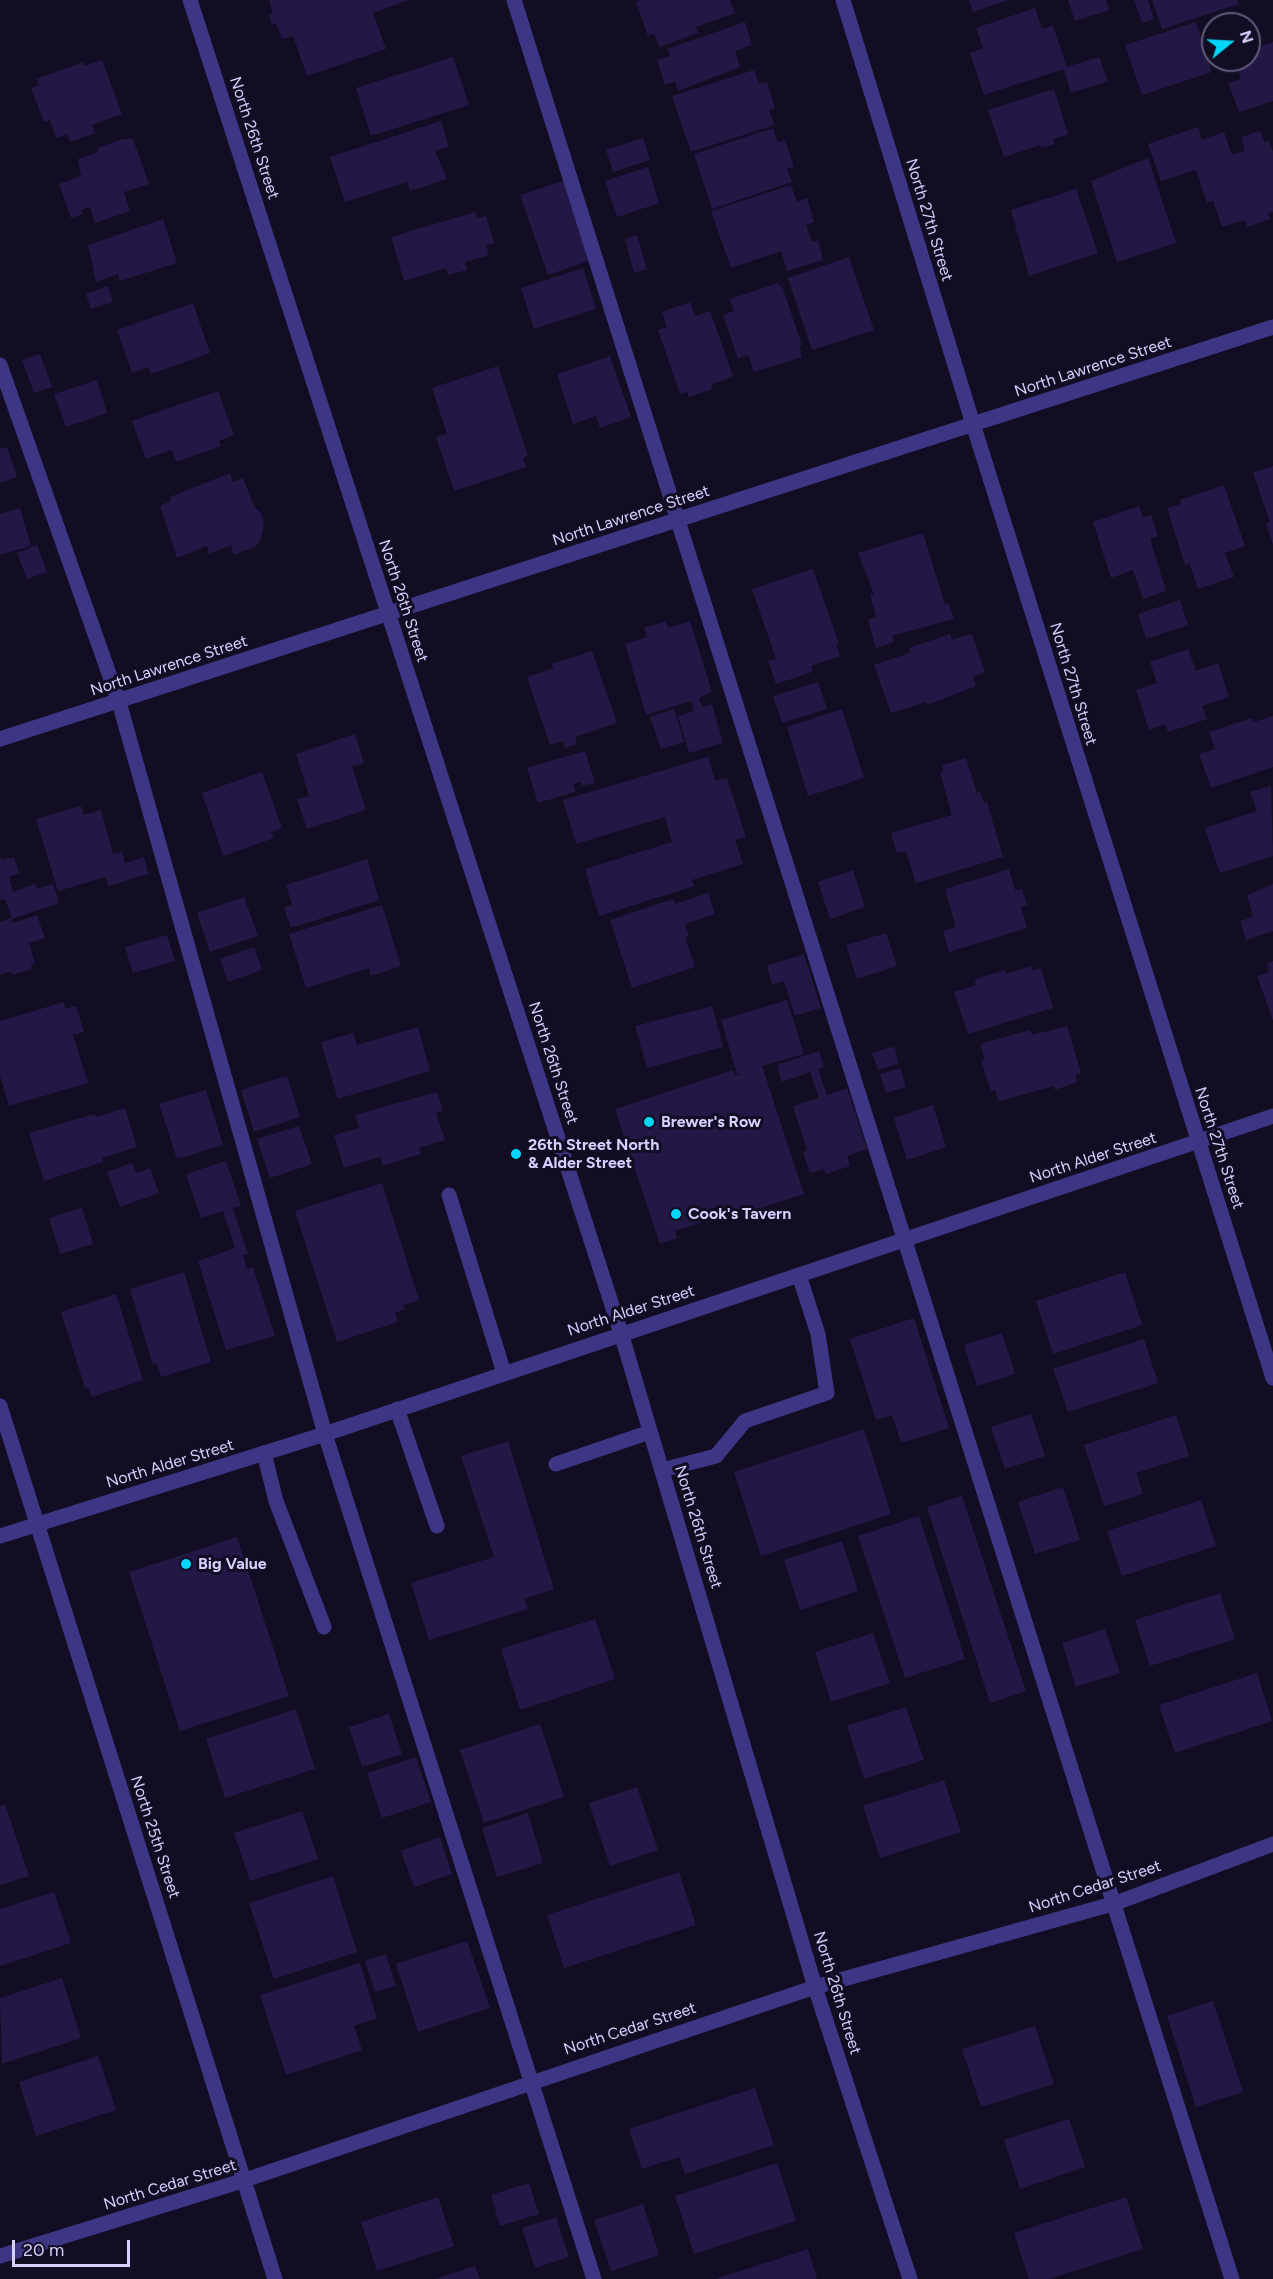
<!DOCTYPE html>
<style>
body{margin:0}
#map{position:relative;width:1273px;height:2279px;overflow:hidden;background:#120d23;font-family:Figtree,sans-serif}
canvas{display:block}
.north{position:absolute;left:1201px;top:12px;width:60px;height:60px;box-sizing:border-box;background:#120d23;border:2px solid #615b7b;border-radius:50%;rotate:72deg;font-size:16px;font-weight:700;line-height:24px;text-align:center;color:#d7cfff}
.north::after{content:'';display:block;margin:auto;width:21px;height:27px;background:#00d6fa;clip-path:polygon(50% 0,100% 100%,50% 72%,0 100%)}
.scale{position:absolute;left:12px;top:2240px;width:118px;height:27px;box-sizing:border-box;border:3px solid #d7cfff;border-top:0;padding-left:8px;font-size:18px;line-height:21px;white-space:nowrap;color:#d7cfff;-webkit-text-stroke:4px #120d23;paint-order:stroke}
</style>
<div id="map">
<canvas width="1273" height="2279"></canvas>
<div class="north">N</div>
<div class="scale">20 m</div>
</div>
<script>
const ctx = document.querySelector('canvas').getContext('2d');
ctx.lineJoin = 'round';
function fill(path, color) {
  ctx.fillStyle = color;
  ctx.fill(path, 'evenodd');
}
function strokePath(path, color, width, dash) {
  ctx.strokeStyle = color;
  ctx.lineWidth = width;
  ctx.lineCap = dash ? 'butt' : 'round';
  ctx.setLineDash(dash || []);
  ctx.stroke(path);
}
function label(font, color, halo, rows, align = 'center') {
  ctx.font = font + ' Figtree,sans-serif';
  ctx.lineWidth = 6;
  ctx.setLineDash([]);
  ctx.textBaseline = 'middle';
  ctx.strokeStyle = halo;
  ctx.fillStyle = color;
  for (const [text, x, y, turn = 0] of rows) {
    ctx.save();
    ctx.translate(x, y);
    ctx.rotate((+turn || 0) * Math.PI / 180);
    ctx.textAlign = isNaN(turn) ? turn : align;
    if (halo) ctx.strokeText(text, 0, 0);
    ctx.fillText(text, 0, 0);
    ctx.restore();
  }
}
fill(new Path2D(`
 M269,0H409L373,13L386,49L307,76L293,36L282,39L276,23L272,25L269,15L273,14Z
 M642,0H730L735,13L696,27L698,33L659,47L654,34L648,36L636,2Z
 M969,0H1008L973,12Z
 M1068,0H1106L1109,10L1075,21Z
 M1134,0H1148L1154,19L1142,23Z
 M1152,0H1237L1239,4L1162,29Z
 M1035,8L1042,29L1053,26L1067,67L1099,57L1108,81L1071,93L1064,69L984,95L970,53L983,48L976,28Z
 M745,22L752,45L735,51L740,67L678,91L675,81L665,85L657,60L670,56L667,49Z
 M1196,22L1212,72L1142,95L1125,45Z
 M1273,42V101L1239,112L1228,83L1241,79L1235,60H1249V50Z
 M453,57L469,105L371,136L356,88Z
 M102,60L122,114L92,125L95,133L70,142L67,134L56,138L50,120L44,122L31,88L39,85L37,79L83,62L84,66Z
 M754,70L759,84L767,82L775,108L769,110L774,125L691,152L672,96Z
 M1054,89L1068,134L1053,139L1055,144L1041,148L1040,145L1004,157L988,110Z
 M441,121L449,147L435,151L447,179L410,191L407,182L345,202L330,157Z
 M1198,127L1202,140L1224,132L1232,155L1245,151L1241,137L1260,131L1265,143L1269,141L1273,152V212L1268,213L1270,219L1247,227L1245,220L1222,227L1213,201L1207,203L1196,170L1161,181L1148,144Z
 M773,128L778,142L785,140L794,167L787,169L792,182L712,209L694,154Z
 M643,138L650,160L613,172L606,150Z
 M123,139H133L149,184L124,192L130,211L95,223L90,207L81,210L83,214L71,218L59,184L81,176L78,159L98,152L97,148Z
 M1148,158L1176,243L1117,262L1091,181Z
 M648,167L659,203L617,217L605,181Z
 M563,181L591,260L548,275L520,195Z
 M791,185L797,202L807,198L814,222L806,225L812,242L818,240L823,260L787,271L781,251L731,268L711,211Z
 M1076,189L1098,253L1029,276L1011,210Z
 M475,212L477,218L486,216L494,243L486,245L489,255L465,262L467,270L448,275L446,268L404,281L391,237Z
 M163,219L177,263L120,281L118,274L96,282L88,245Z
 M637,235L647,269L634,273L625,239Z
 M849,257L874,330L812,350L788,278Z
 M583,268L596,309L534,329L521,288Z
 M778,283L783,289L802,345L799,346L802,357L754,372L748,355L738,359L723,315L734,311L730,299Z
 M108,286L113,302L91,309L86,294Z
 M690,302L695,316L710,311L733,376L711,385L712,389L689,397L687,392L680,394L658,330L667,327L662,312Z
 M193,303L210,353L151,374L148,367L132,373L117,330Z
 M40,354L52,387L34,393L22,360Z
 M610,356L631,417L600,428L596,416L573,424L557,374Z
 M498,366L528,456L523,458L526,467L454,491L436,437L447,434L432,388Z
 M97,380L107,413L66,427L54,394Z
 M218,391L234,435L219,441L221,446L176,462L172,450L146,459L132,421Z
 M7,447L17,477L0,483V449Z
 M1273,466V545L1266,524L1270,522L1253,473Z
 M230,473L233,482L243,478L254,506L261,513L264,523L260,541L254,547L234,555L231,545L209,554L207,546L177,558L160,506L171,501L170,497Z
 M1224,485L1245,546L1225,553L1234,577L1198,589L1189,563L1185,565L1167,508L1181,504L1180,500Z
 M1139,506L1143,518L1151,515L1157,533V537L1150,539L1166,591L1143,599L1133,570L1111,578L1093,522Z
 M20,508L31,546L0,555V514Z
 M923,533L945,605L949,604L954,619L892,636L894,642L876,648L868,620L876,617L870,595L874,594L858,553Z
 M37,545L47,572L27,579L17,553Z
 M813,569L839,644L836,645L840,656L811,666L812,672L776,684L768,661L776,659L752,589Z
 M1180,600L1188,625L1146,639L1138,614Z
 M666,621L668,628L690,621L712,692L699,698L702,707L712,704L723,743L689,753L678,716L694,711L691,701L646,715L625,644L647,637L644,628Z
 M950,634L952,640L972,634L985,672L973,677L976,686L927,705L926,702L891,713L874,665L910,653L909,648Z
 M1188,649L1196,671L1218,663L1229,697L1202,706L1207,719L1168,732L1165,724L1149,730L1136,690L1157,683L1150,662Z
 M592,651L617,723L575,737L577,744L565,748L563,741L550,745L527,677L554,668L552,664Z
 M818,682L827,709L782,723L773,696Z
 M674,709L684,742L661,749L650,717Z
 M842,709L864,778L808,796L787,727Z
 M1273,716V767L1211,788L1199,754L1215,749L1209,732L1252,718L1254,722Z
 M355,734L364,763L352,766L366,810L307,829L297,799L309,796L296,754Z
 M585,751L595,783L582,786L581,782L573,784L575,792L538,803L527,768Z
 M708,757L715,781L727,778L746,837L735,840L743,864L692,880L694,886L599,916L585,869L672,842L665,817L576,844L563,800Z
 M966,758L977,793L980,791L984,803L987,802L1003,857L916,883L906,851L897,853L891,833L952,815L940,773L943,772L942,765Z
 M262,772L282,828L271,832L274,838L223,856L202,793Z
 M1271,786L1273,856L1220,873L1205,828L1257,811L1250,792Z
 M81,806L84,815L101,810L113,854L122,852L125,863L144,857L148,874L108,886L106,877L58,891L36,819Z
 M0,856L2,860L14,857L19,873L9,877L13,892L35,884L37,889L53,884L59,903L12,919L5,899L0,900Z
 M367,859L379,900L291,928L284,908L292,905L286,885Z
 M1009,869L1015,890L1022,889L1027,905L1021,907L1027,928L949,952L943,931L956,927L945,889Z
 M853,870L865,907L830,919L818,882Z
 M1273,884V931L1246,940L1240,921L1253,917L1247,895Z
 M708,893L715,914L685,924L689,936L685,937L695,967L632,988L610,920L673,899L675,904Z
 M244,897L258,936L210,952L197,913Z
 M382,905L401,966L371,976L369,968L306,988L289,934Z
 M37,915L45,938L29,943L35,963L31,964L32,969L12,975L11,971L0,975V922L11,918L13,923Z
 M886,933L897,966L857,979L846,945Z
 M167,935L175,961L133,973L125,947Z
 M254,947L262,970L228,982L220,959Z
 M804,954L821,1008L795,1016L784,981L772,984L767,966Z
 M1273,961V1021L1257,976L1269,972L1267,963Z
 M1031,966L1032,970L1041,968L1053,1008L968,1034L954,992L976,985L974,980L1004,970L1006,974Z
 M787,1000L804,1054L762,1066L804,1194L737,1216L736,1211L675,1231L677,1238L660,1244L615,1109L733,1070L735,1076L743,1073L737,1074L721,1020Z
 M64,1002L65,1009L76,1006L84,1032L73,1035L88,1083L9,1106L0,1076V1021Z
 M712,1006L723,1047L647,1068L635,1026Z
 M1067,1026L1081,1073L1075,1075L1077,1082L1055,1090L1054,1086L999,1101L995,1090L991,1091L981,1061L985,1060L980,1044L1030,1030L1032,1035Z
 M418,1027L430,1071L338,1099L321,1042L353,1033L357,1045Z
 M891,1047L895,1048L898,1064L878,1070L872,1053Z
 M819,1051L824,1067L818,1069L827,1095L847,1088L867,1149L847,1156L850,1166L826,1174L824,1169L810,1173L803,1152L807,1150L793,1106L819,1098L810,1072L782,1082L777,1065Z
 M900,1068L906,1087L886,1093L880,1074Z
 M287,1076L300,1117L254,1132L241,1090Z
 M206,1090L223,1145L177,1159L159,1104Z
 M437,1092L443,1111L436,1113L445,1140L419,1148L420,1154L383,1166L380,1157L344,1168L334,1135L359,1128L355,1115Z
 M933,1105L946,1147L907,1160L894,1118Z
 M125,1108L137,1147L102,1158L103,1162L44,1181L29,1133L95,1114L96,1117Z
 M299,1126L312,1164L270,1178L257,1139Z
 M226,1161L241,1206L233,1208L248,1254L243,1255L247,1269L253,1267L275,1336L226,1350L198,1261L235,1248L223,1211L201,1218L186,1174Z
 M132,1163L136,1173L150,1168L159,1193L120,1207L107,1172Z
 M382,1183L419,1300L403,1305L405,1309L395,1313L398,1322L337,1342L295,1211Z
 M82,1208L93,1244L60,1254L49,1218Z
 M184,1272L211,1362L161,1377L157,1364L153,1365L130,1289Z
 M1125,1272L1142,1325L1053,1354L1036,1301Z
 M116,1294L143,1380L92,1397L88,1387L85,1388L61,1312Z
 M914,1318L949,1428L901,1443L892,1415L876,1420L850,1339Z
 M1002,1333L1015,1374L977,1386L964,1345Z
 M1144,1339L1158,1383L1068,1412L1053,1369Z
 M1031,1414L1045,1456L1005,1469L991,1427Z
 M1176,1415L1189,1456L1136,1473L1143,1494L1104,1506L1084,1445Z
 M864,1429L891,1514L761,1556L734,1472Z
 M508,1441L554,1589L524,1599L528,1609L429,1640L411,1583L494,1557L461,1456Z
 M1063,1487L1080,1540L1035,1554L1018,1502Z
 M962,1496L1026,1691L990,1703L927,1507Z
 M1201,1500L1216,1546L1122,1576L1107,1531Z
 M919,1516L965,1659L905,1678L858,1536Z
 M237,1537L289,1696L180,1731L129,1572Z
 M842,1541L858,1591L800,1610L784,1560Z
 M1220,1593L1235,1639L1150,1666L1135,1620Z
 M595,1619L615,1679L520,1710L501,1649Z
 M1105,1629L1120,1673L1076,1687L1062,1643Z
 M873,1633L890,1683L831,1702L815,1652Z
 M1257,1673L1272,1721L1175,1753L1159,1705Z
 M906,1707L924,1760L864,1779L847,1726Z
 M296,1709L315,1769L225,1798L206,1739Z
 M389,1714L402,1754L362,1767L349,1727Z
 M540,1724L564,1797L484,1823L460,1750Z
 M416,1757L431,1802L382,1818L367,1773Z
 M944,1780L961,1832L880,1858L863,1806Z
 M637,1787L658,1850L610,1866L589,1803Z
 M5,1804L29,1876L0,1885V1806Z
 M302,1811L318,1859L250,1881L234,1833Z
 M528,1813L543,1863L497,1877L482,1828Z
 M440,1837L452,1874L414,1887L401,1851Z
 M679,1872L696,1925L564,1968L547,1915Z
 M333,1876L357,1952L274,1979L249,1903Z
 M54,1892L71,1943L0,1966V1909Z
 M467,1941L490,2008L418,2032L396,1964Z
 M386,1954L396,1986L375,1992L365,1961Z
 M360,1963L377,2018L354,2026L362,2050L286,2075L260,1995Z
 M62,1978L81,2038L2,2064L0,1998Z
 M1213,2001L1243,2092L1196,2107L1167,2016Z
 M1035,2026L1054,2084L981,2107L962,2049Z
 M98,2056L116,2110L36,2136L19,2082Z
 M755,2088L774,2145L685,2174L679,2157L642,2169L629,2129Z
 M1069,2119L1085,2167L1020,2189L1004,2140Z
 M777,2163L796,2221L694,2254L675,2196Z
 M529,2183L539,2214L500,2226L491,2195Z
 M438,2197L454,2246L377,2271L361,2222Z
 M1126,2197L1143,2249L1049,2279H1029L1014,2233Z
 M643,2204L659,2255L611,2271L594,2220Z
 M556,2217L569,2257L535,2268L522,2228Z
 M808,2249L817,2279H716Z
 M475,2266L480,2279H436Z`), '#231845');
strokePath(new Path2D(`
 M514,0L1232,2279
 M0,365L119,702L325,1434L594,2279
 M449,1195L504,1373
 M397,1409L437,1526
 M264,1453L276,1501L324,1627
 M556,1464L650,1432
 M662,1470L716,1456L745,1421L827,1393L818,1334L799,1275`), '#3c3684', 15);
strokePath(new Path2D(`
 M843,0L973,424L1273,1378
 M0,739L1273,327
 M621,1333L815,1987L910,2279
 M0,1406L275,2279
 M0,2256L245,2180L815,1987L1116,1903L1273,1844`), '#3c3684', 15);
strokePath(new Path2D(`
 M190,0L621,1333
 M0,1536L325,1434L1273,1116`), '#3c3684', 15);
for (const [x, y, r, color] of [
 [649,1122,6,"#00d6fa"],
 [516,1154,6,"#00d6fa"],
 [676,1214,6,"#00d6fa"],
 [186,1564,6,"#00d6fa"]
]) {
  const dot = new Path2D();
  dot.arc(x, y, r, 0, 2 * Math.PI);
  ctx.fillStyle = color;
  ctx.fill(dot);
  strokePath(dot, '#120d23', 2);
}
label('16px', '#d7cfff', '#120d23', [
 ["North 26th Street",254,138,72],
 ["North 27th Street",929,220,73],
 ["North Lawrence Street",1093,367,-18],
 ["North Lawrence Street",631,516,-18],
 ["North 26th Street",403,601,72],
 ["North Lawrence Street",169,666,-18],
 ["North 27th Street",1073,684,73],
 ["North 26th Street",553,1063,72],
 ["North 27th Street",1219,1148,72],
 ["North Alder Street",1093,1158,-18],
 ["North Alder Street",631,1311,-18],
 ["North Alder Street",170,1464,-17],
 ["North 26th Street",698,1527,73],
 ["North 25th Street",155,1837,72],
 ["North Cedar Street",1095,1887,-18],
 ["North 26th Street",837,1993,73],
 ["North Cedar Street",630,2029,-18],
 ["North Cedar Street",170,2185,-17]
]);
label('bold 16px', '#d7cfff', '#120d23', [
 ["Brewer's Row",661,1122],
 ["26th Street North",528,1145],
 ["& Alder Street",528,1163],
 ["Cook's Tavern",688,1214],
 ["Big Value",198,1564]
], 'left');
</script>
